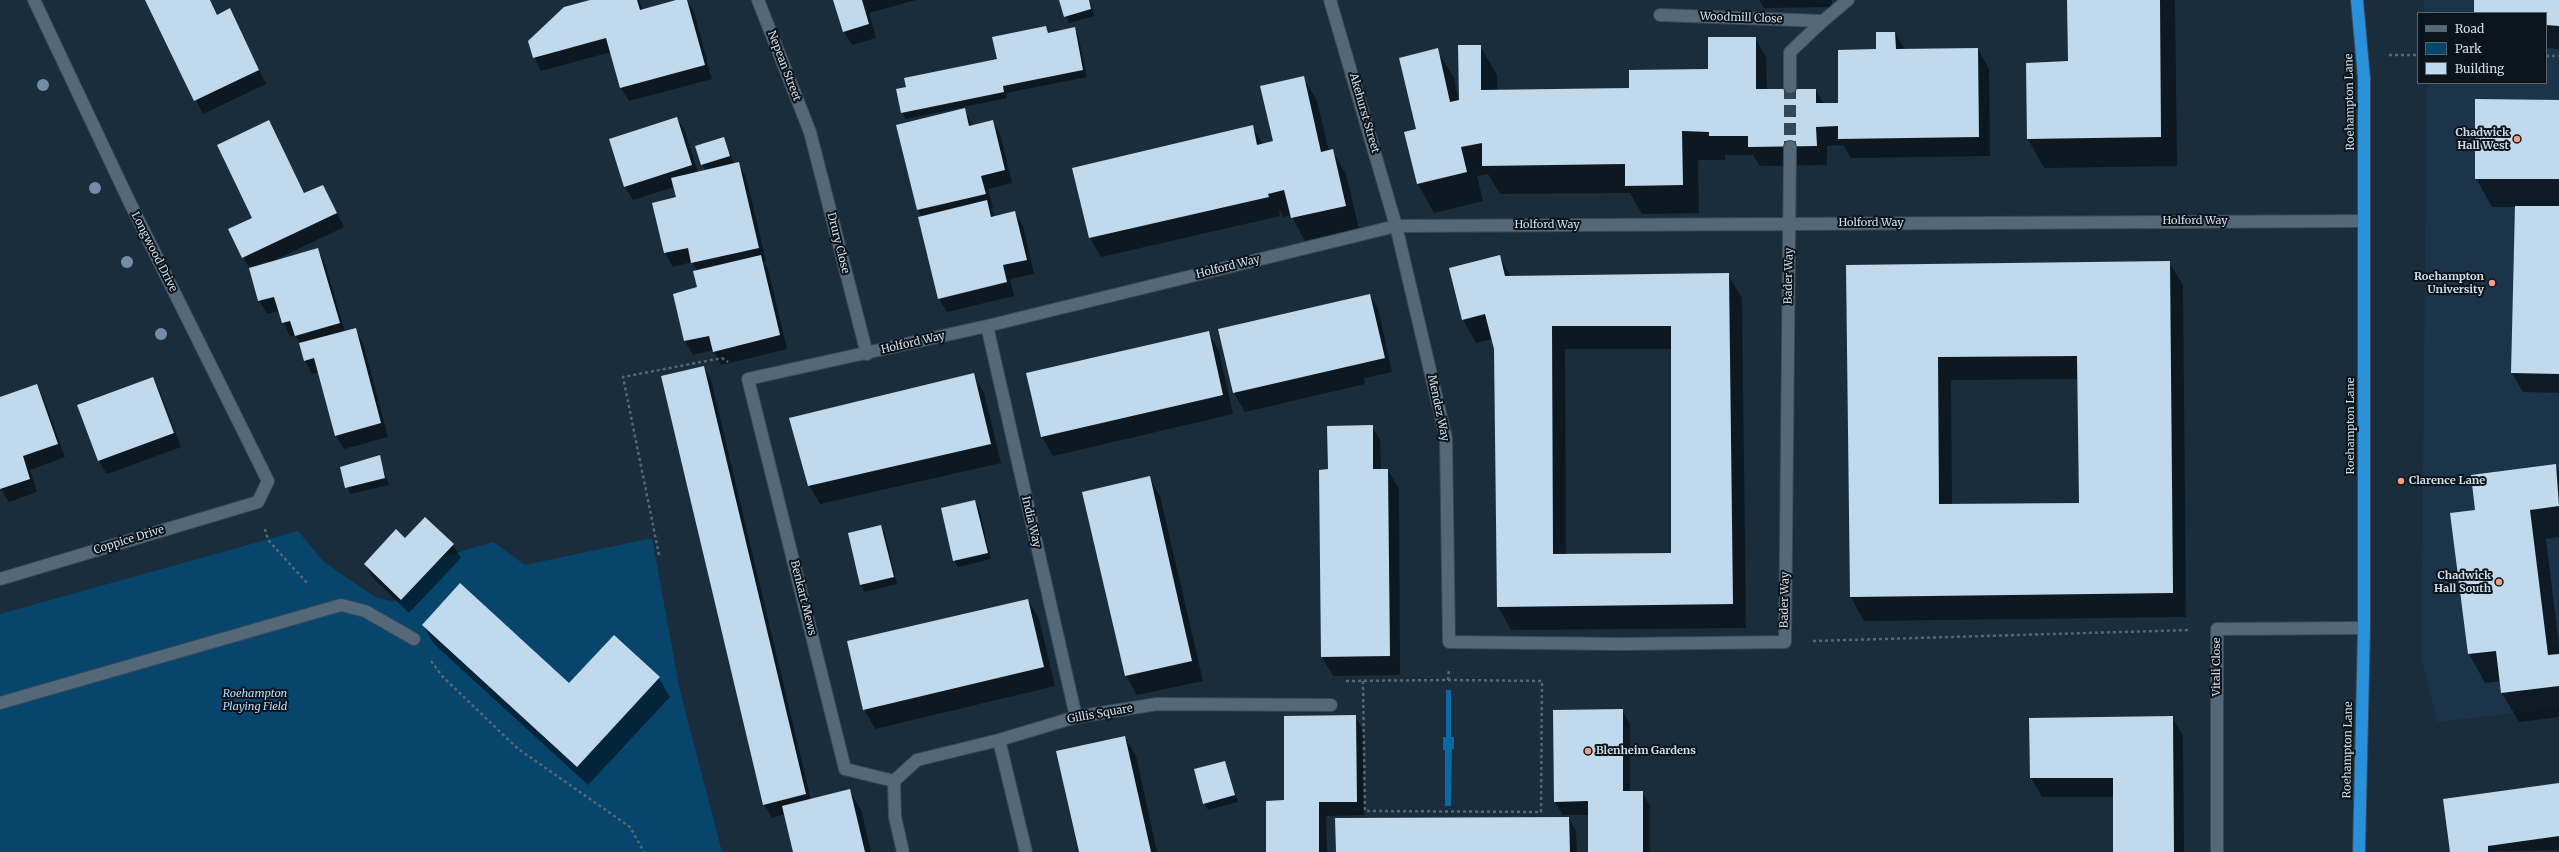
<!DOCTYPE html>
<style>
body{margin:0}
#map{position:relative;width:2559px;height:852px;overflow:hidden;background:#1a2d3c;font-family:Merriweather,serif}
canvas{display:block}
.legend{position:absolute;left:2417px;top:12px;width:130px;height:72px;box-sizing:border-box;background:#0c141b;border:1px solid #5b656d;margin:0;padding:5px 7px;list-style:none;font-size:12px;color:#d2dee8}
.legend li{display:flex;align-items:center;gap:8px;height:20px}
.legend b{width:20px;border:1px solid #5b656d}
</style>
<div id="map">
<canvas width="2559" height="852"></canvas>
<ul class="legend">
<li><b style="height:5px;background:#53697a"></b>Road</li>
<li><b style="height:11px;background:#08456c"></b>Park</li>
<li><b style="height:11px;background:#c1d9ed"></b>Building</li>
</ul>
</div>
<script>
const ctx = document.querySelector('canvas').getContext('2d');
ctx.lineJoin = 'round';
function fill(path, color) {
  ctx.fillStyle = color;
  ctx.fill(path, 'evenodd');
}
function strokePath(path, color, width, dash) {
  ctx.strokeStyle = color;
  ctx.lineWidth = width;
  ctx.lineCap = dash ? 'butt' : 'round';
  ctx.setLineDash(dash || []);
  ctx.stroke(path);
}
function label(font, color, halo, rows, align = 'center') {
  ctx.font = font + ' Merriweather,serif';
  ctx.lineWidth = 4;
  ctx.setLineDash([]);
  ctx.textBaseline = 'middle';
  ctx.strokeStyle = halo;
  ctx.fillStyle = color;
  for (const [text, x, y, turn = 0] of rows) {
    ctx.save();
    ctx.translate(x, y);
    ctx.rotate((+turn || 0) * Math.PI / 180);
    ctx.textAlign = isNaN(turn) ? turn : align;
    if (halo) ctx.strokeText(text, 0, 0);
    ctx.fillText(text, 0, 0);
    ctx.restore();
  }
}
fill(new Path2D(`
 M2424,0H2559V708L2437,722L2421,656L2427,83H2546V13H2425Z`), '#1b3449');
fill(new Path2D(`
 M298,531L324,562L375,597L391,601L401,600L442,557L493,542L525,565L652,538L680,691L722,852H0V614Z`), '#08456c');
fill(new Path2D(`
 M1446,690H1451V737H1454V749H1452L1451,806H1445V750H1443V737H1446Z`), '#0a68a2');
fill(new Path2D(`
 M146,0H210L218,16L230,10L266,84L203,114Z
 M594,0H639L643,10L687,0L694,12L712,79L629,101L621,88L611,52L541,71L534,57Z
 M834,0H916L869,13L876,38L852,45L844,32Z
 M1060,0H1090L1094,16L1069,23Z
 M1759,0H1832V7L1764,8Z
 M2068,0H2175L2177,166L2044,168L2028,139L2069,62Z
 M2475,0H2559V49L2546,48V13H2475Z
 M1046,27L1049,33L1074,28L1078,35L1087,77L1006,93L1007,98L906,119L902,113L998,60Z
 M1895,33L1905,50L1978,49L1989,69L1990,156L1851,158L1843,145L1827,146V165L1760,166L1753,155H1725V160H1698L1699,213L1642,214L1630,193L1500,194L1488,174L1477,176L1483,201L1434,213L1418,184L1406,132L1417,130L1437,50L1454,78L1459,102L1480,46L1497,75V91L1630,89L1708,70L1755,38L1766,57L1767,90H1816L1824,104H1839L1877,50Z
 M1303,77L1317,101L1329,151L1332,150L1346,174L1359,229L1305,241L1291,215L1283,217L1279,209L1280,216L1101,257L1090,238L1074,168L1252,126L1263,145L1274,142Z
 M2559,101V393L2523,392L2512,373L2516,207H2492L2476,178Z
 M964,109L973,126L992,121L1000,134L1012,183L988,189L993,208H991L995,217L1015,213L1023,226L1034,274L1010,279L1014,296L947,312L939,299L922,217L918,210L897,126Z
 M677,118L685,132L698,173L706,171L702,164L724,138L734,164L738,163L746,177L766,261L764,262L768,269L787,349L721,365L713,350L693,355L685,341L674,294L698,288L697,271L692,262L673,267L665,253L653,204L677,198L674,187L633,200L625,187L610,140Z
 M269,122L305,194L323,186L344,227L271,262L318,250L325,263L345,332L355,329L363,343L388,437L344,449L336,436L319,372L312,374L305,361L300,343L295,335L290,337L279,311L267,314L259,300L251,272L230,230L253,219Z
 M1499,256L1511,277L1728,274L1742,298L1746,628L1511,630L1498,607L1495,349L1492,339L1476,343L1463,320L1450,269ZM1565,349H1672V554L1566,555Z
 M2169,262L2183,285L2186,617L1864,621L1851,597L1847,266ZM2079,379L2080,504L1952,505L1951,380Z
 M1370,295L1378,309L1392,372L1364,378L1365,384L1245,412L1234,393L1219,330Z
 M1208,332L1219,351L1233,414L1053,456L1042,437Z
 M704,367L711,380L811,800L850,791L861,810L871,852H794L785,814L772,818L764,804Z
 M973,374L984,393L1001,463L820,504L809,485Z
 M153,378L160,392L181,447L107,474L99,461L78,406Z
 M37,385L44,399L65,457L30,470L37,492L9,502L0,486V398Z
 M1372,426L1380,440L1381,470H1388L1399,489L1400,675L1333,676L1322,657L1330,471Z
 M379,457L389,485L350,494L341,467Z
 M2555,465L2559,472V537L2546,539L2559,645V717L2519,722L2502,693L2501,681L2485,683L2469,654L2452,514L2477,511Z
 M1149,477L1160,496L1203,681L1137,695L1126,676L1083,492Z
 M975,501L979,508L991,559L958,567L954,560Z
 M881,527L885,533L897,584L865,592L861,585L849,534Z
 M405,539L453,545L461,558L409,613L373,578L365,564Z
 M1028,600L1039,619L1055,686L875,729L864,709Z
 M423,625L569,685L659,678L670,697L588,785L434,644Z
 M1622,710L1630,724V792H1642L1650,806V852H1589V815H1563L1555,802Z
 M1355,716L1363,730L1364,815L1326,816L1327,852H1267L1285,801Z
 M2172,717L2183,736L2184,852H2114V797H2042L2031,778L2030,719Z
 M1125,737L1136,756L1157,852H1078L1057,752Z
 M1225,762L1238,802L1208,810L1204,803Z
 M2559,784V850L2451,852Z
 M1569,818L1576,831L1577,852H1337Z`), '#0007');
fill(new Path2D(`
 M145,0H210L217,15L230,8L259,70L194,101Z
 M590,0H637L640,10L676,0H687L705,65L620,88L606,38L533,58L528,41L564,7Z
 M833,0H862L869,24L843,32Z
 M1059,0H1089L1091,9L1064,17Z
 M2067,0H2160L2161,137L2027,139L2026,63L2068,61Z
 M2474,0H2559V26L2546,25V13H2474Z
 M1046,26L1048,33L1075,27L1083,70L1003,86L1004,92L901,113L896,89L906,87L904,78L997,59L992,37Z
 M1876,32H1895L1896,49L1978,48L1979,137L1838,139V126L1816,127L1817,146L1748,147V136H1709V132L1682,131L1683,185L1625,186V164L1482,166V143L1461,147L1467,172L1417,184L1404,132L1416,129L1399,58L1438,48L1450,102L1459,100L1458,45H1481V90L1629,88V70L1708,69V37H1756V89H1816V103H1838V50L1876,49Z
 M1304,76L1321,152L1333,149L1346,206L1291,218L1284,190L1268,194L1269,197L1089,238L1072,168L1253,125L1257,145L1273,141L1260,86Z
 M2475,99L2559,100V179H2475Z
 M965,108L969,126L993,120L1005,170L981,176L986,194L917,210L896,125Z
 M677,117L692,165L624,187L609,139Z
 M269,120L304,193L323,185L337,213L242,258L228,229L252,218L217,145Z
 M724,137L730,156L701,165L695,146Z
 M739,162L759,248L691,263L688,248L664,253L652,203L676,197L671,178Z
 M987,200L991,217L1015,211L1027,260L1003,265L1007,282L938,299L918,217Z
 M2515,206H2559V374L2511,373Z
 M318,248L340,323L295,336L290,321L282,323L274,297L258,301L249,268Z
 M761,255L780,335L713,352L709,336L684,341L673,294L697,287L693,271Z
 M1500,255L1505,276L1729,273L1733,604L1497,607L1494,349L1485,314L1462,320L1449,268ZM1552,326H1671V553L1553,554Z
 M2170,261L2173,593L1850,597L1846,265ZM2077,356L2079,503L1939,504L1938,357Z
 M1370,294L1385,358L1233,393L1218,329Z
 M356,328L381,423L335,436L314,358L304,361L299,343Z
 M1209,331L1223,395L1041,437L1026,373Z
 M704,366L806,794L763,805L661,376Z
 M974,373L991,444L808,486L789,418Z
 M153,377L174,433L98,461L77,405Z
 M37,384L58,444L23,456L30,479L0,489V397Z
 M1373,425V469H1388L1390,656L1321,657L1319,470L1328,469L1327,426Z
 M380,455L385,478L345,488L340,467Z
 M2556,464L2559,506L2530,510L2548,655L2559,654V686L2501,693L2496,651L2468,654L2450,513L2475,510L2471,475Z
 M1150,476L1192,661L1125,676L1082,492Z
 M975,500L988,553L953,561L941,508Z
 M425,517L454,544L401,600L364,564L396,529L405,538Z
 M881,525L894,577L860,585L848,533Z
 M460,583L569,683L614,635L660,677L577,767L422,625Z
 M1028,599L1044,667L863,710L847,641Z
 M1623,709V791H1643V852H1588V801L1554,802L1553,710Z
 M1356,715L1357,802H1319V852H1266V801L1284,800V716Z
 M2173,716L2174,852H2113V778H2030L2029,718Z
 M1125,736L1151,852H1079L1056,751Z
 M1225,761L1235,795L1203,804L1194,769Z
 M2559,783V836L2488,846V852H2450L2443,799Z
 M850,789L865,852H793L782,806Z
 M1569,817L1570,852H1336L1335,818Z`), '#c1d9ed');
strokePath(new Path2D(`
 M1790,87V147`), '#364856', 12, [12, 6]);
const minor = new Path2D(`
 M758,0L810,132L867,354
 M1330,0L1396,226L1446,438L1449,642L1621,644L1785,642L1790,147
 M1660,15L1823,21
 M1790,87V52L1823,21L1848,0
 M987,326L1076,717
 M0,579L258,502L268,481L130,203L34,0
 M0,703L341,605L365,611L414,639
 M999,740L1026,852
 M894,781L845,769L748,379L987,326L1396,226L2364,221
 M903,852L895,817L894,781L917,760L999,740L1076,717L1157,704L1331,705
 M2217,852V629L2364,628`);
const highway = new Path2D(`
 M2357,0L2364,78V628L2359,852`);
strokePath(minor, '#394956', 14);
strokePath(highway, '#394956', 14);
strokePath(new Path2D(`
 M2389,55H2418
 M2546,56H2559
 M265,529L268,540L308,584
 M659,555L623,377L722,358L728,362
 M1813,641L2190,630
 M431,661L443,677L517,748L630,827L644,852
 M1346,681L1448,680L1449,669
 M1363,681L1365,811L1541,812L1542,681L1448,680`), '#576875', 2.5, [3, 3]);
strokePath(minor, '#53697a', 12);
strokePath(highway, '#2891da', 12);
ctx.fillStyle = '#708ea7';
for (const [x, y] of [
 [43,85],
 [95,188],
 [127,262],
 [161,334]
]) {
  ctx.beginPath();
  ctx.arc(x, y, 6, 0, 2 * Math.PI);
  ctx.fill();
}
for (const [x, y, r, color] of [
 [2517,139,4,"#f49e89"],
 [2492,283,4,"#f49e89"],
 [2401,481,4,"#f49e89"],
 [2499,582,4,"#f49e89"],
 [1588,751,4,"#f49e89"]
]) {
  const dot = new Path2D();
  dot.arc(x, y, r, 0, 2 * Math.PI);
  ctx.fillStyle = color;
  ctx.fill(dot);
  strokePath(dot, '#0c141b', 1.5);
}
label('11px', '#d2dee8', '#0c141b', [
 ["Woodmill Close",1741,18,2],
 ["Nepean Street",784,66,69],
 ["Roehampton Lane",2350,102,-91],
 ["Akehurst Street",1364,113,74],
 ["Holford Way",2195,221],
 ["Holford Way",1871,223],
 ["Holford Way",1547,225],
 ["Drury Close",838,243,76],
 ["Longwood Drive",154,252,63],
 ["Holford Way",1228,267,-14],
 ["Bader Way",1789,276,-89],
 ["Holford Way",913,343,-13],
 ["Mendez Way",1438,408,78],
 ["Roehampton Lane",2351,426,-90],
 ["India Way",1031,522,77],
 ["Coppice Drive",129,540,-17],
 ["Benkart Mews",803,598,76],
 ["Bader Way",1785,600,-89],
 ["Vitali Close",2217,667,-90],
 ["Gillis Square",1100,714,-10],
 ["Roehampton Lane",2348,750,-89]
]);
label('bold 11px', '#d2dee8', '#0c141b', [
 ["Chadwick",2509,133],
 ["Hall West",2509,146],
 ["Roehampton",2484,277],
 ["University",2484,290],
 ["Clarence Lane",2409,481,"left"],
 ["Chadwick",2491,576],
 ["Hall South",2491,589],
 ["Blenheim Gardens",1596,751,"left"]
], 'right');
label('italic 11px', '#b7ddfe', '#0c141b', [
 ["Roehampton",255,694],
 ["Playing Field",255,707]
]);
</script>
